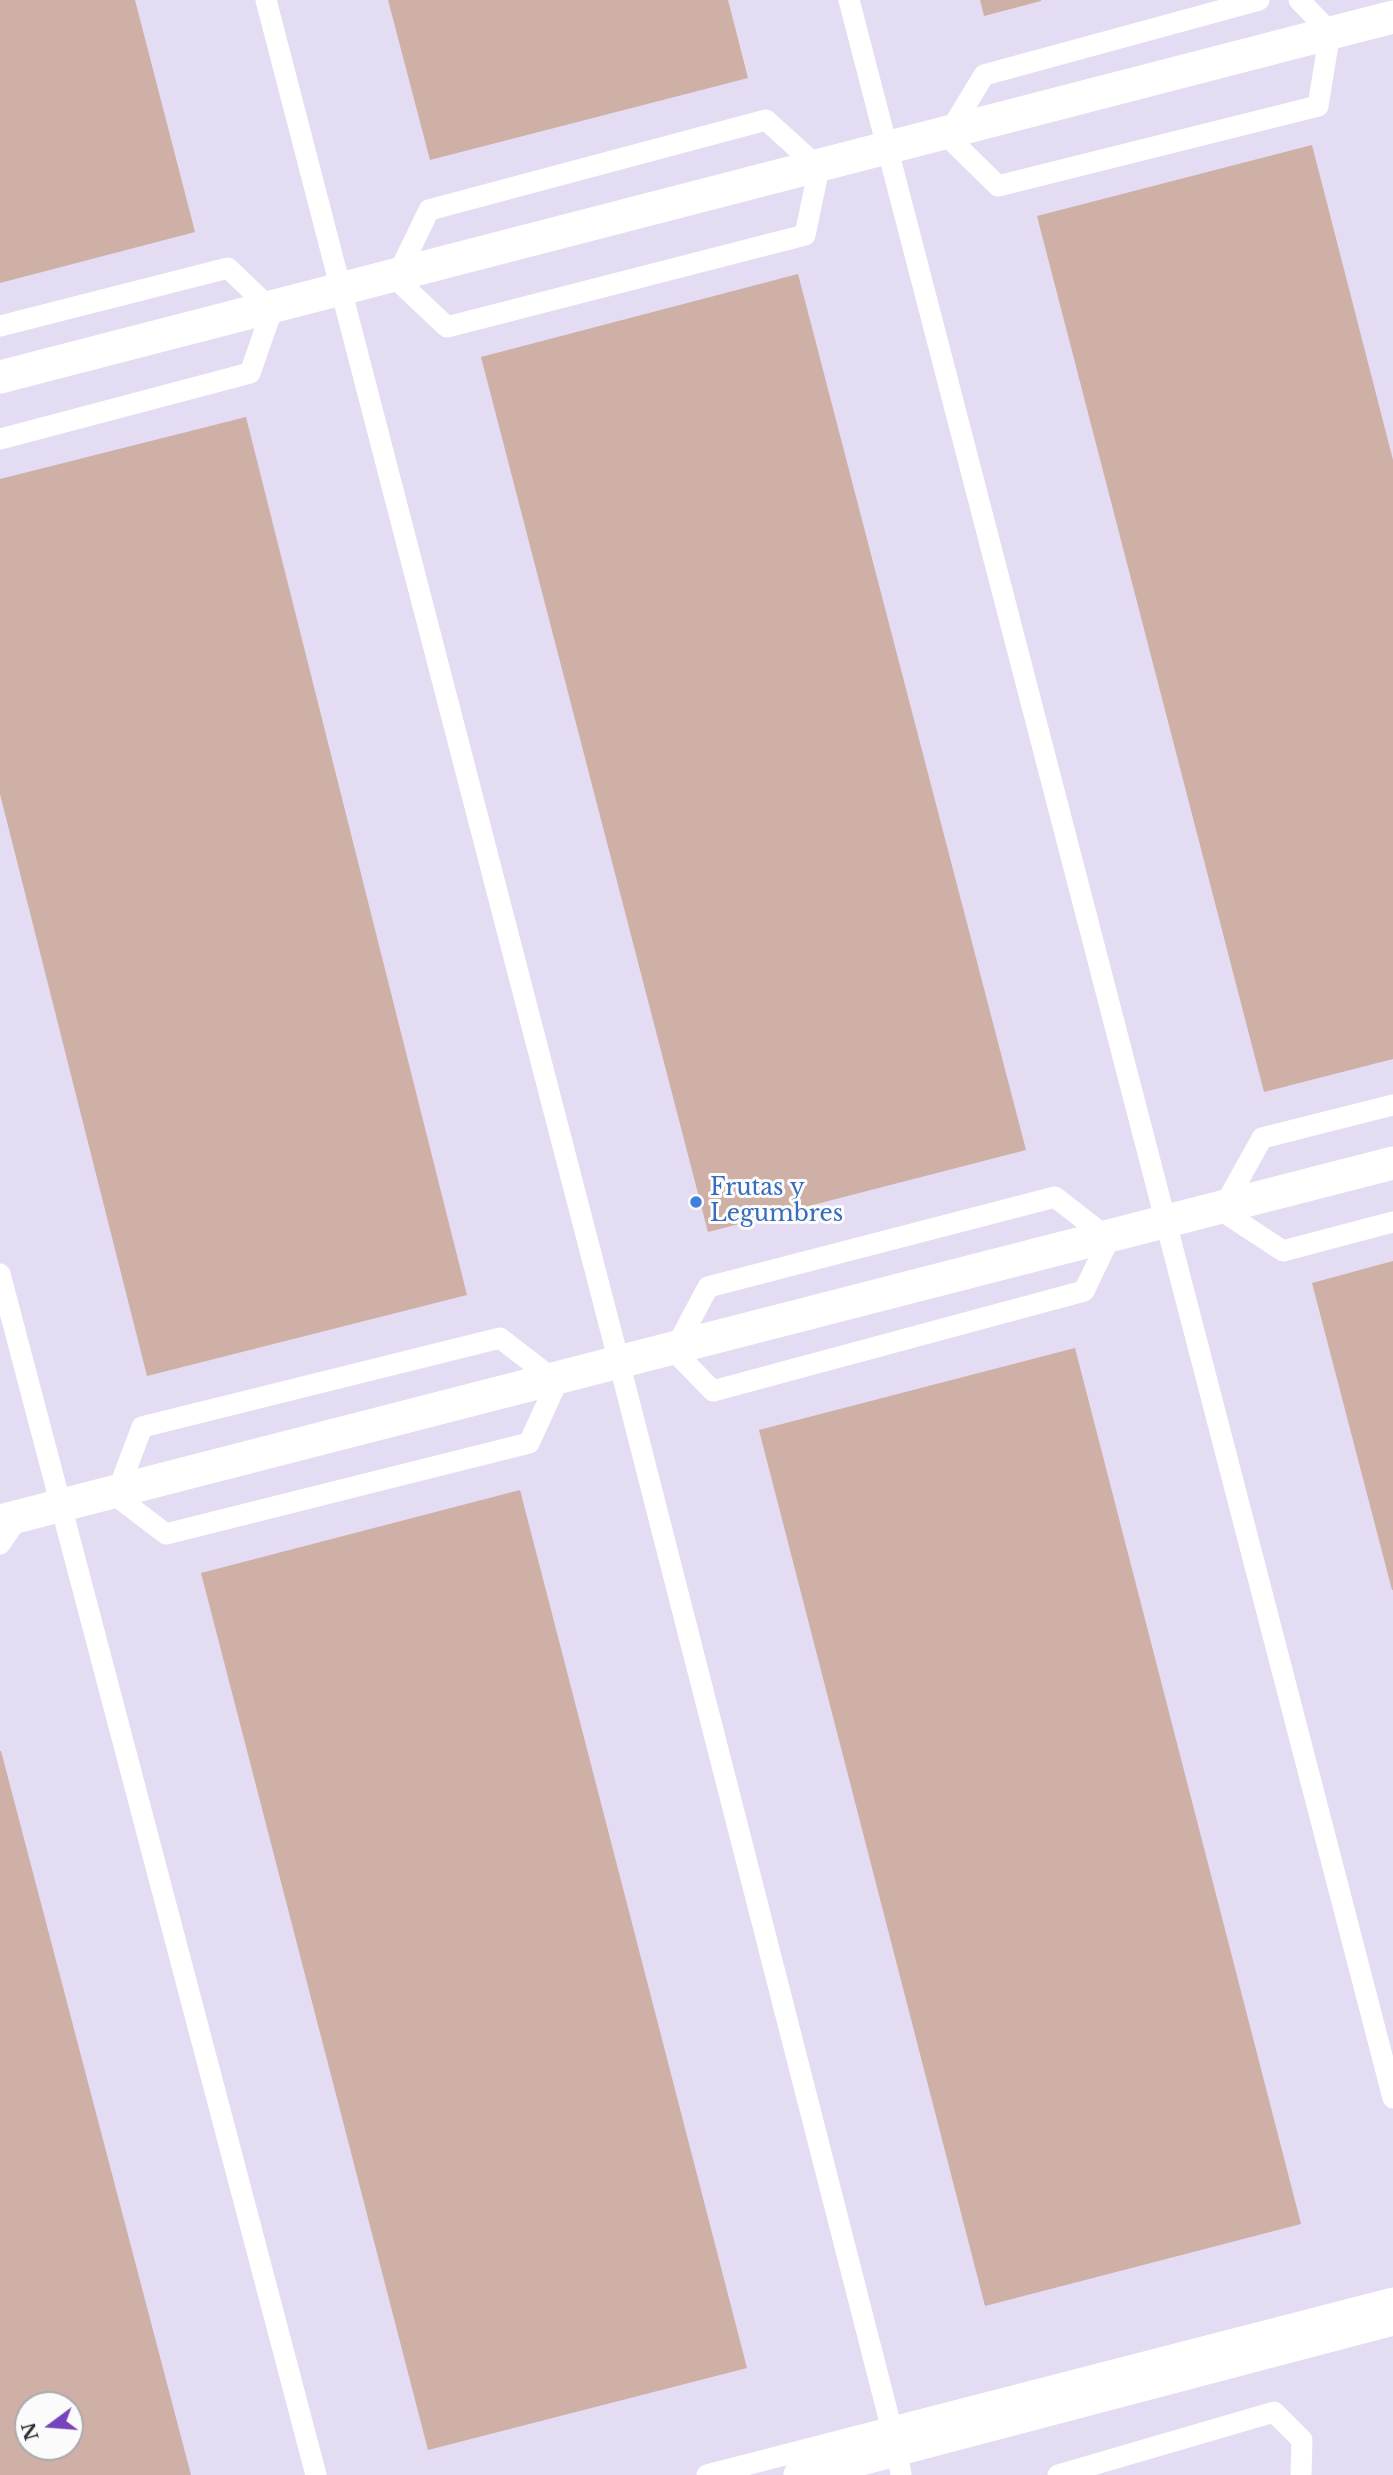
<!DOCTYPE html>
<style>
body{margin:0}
#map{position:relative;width:1393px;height:2475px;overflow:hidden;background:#f6e9fd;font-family:"Libre Baskerville",serif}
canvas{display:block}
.north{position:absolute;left:14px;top:2391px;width:70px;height:70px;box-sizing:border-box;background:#fbfbfb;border:2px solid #aba9ad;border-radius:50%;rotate:254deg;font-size:19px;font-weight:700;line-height:28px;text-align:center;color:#342e37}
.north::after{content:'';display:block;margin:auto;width:24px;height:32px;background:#7644bc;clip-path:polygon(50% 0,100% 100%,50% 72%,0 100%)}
</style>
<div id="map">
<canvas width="1393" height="2475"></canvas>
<div class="north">N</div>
</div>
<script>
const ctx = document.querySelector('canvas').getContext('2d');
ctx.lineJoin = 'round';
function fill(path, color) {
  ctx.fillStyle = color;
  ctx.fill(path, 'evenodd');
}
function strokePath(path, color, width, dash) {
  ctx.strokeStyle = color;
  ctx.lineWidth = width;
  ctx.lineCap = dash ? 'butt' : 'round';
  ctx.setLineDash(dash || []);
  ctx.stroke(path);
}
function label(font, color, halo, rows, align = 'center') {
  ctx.font = font + ' "Libre Baskerville",serif';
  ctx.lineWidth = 6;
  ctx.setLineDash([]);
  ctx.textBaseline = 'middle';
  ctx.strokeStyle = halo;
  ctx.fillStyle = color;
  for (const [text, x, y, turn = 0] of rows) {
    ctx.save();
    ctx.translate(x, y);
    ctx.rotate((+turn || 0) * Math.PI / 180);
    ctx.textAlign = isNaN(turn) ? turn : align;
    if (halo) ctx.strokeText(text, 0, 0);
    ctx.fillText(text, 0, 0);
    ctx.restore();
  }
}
fill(new Path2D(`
 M0,0H1393V2475H0ZM28,2405H70V2447H28Z`), '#e3dcf2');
fill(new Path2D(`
 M0,0H135L195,232L0,283Z
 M388,0H728L748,78L430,160Z
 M980,0H1041V1L984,16Z
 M1312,145L1393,460V1059L1264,1092L1037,216Z
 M798,274L1026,1150L708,1232L481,357Z
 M246,417L467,1295L147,1376L0,794V479Z
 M1393,1261V1590H1392L1312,1283Z
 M1075,1348L1301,2224L985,2306L759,1430Z
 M520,1490L747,2368L428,2450L201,1573Z
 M0,1751H1L191,2475H0ZM28,2405H70V2447H28Z`), '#ceb0a6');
strokePath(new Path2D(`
 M266,0L619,1362L897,2450L901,2475
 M849,0L1393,2098
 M1299,0L1330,32
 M947,136L984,75L1259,0
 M947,136L998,186L1318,106L1330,32
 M396,278L429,210L766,120L819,168
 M396,279L447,327L805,235L819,168
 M0,326L228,268L272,310
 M0,439L250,373L272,310
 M1222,1210L1262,1138L1393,1105
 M1222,1211L1283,1251L1393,1222
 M0,1274L316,2475
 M674,1351L713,1391L1084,1291L1109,1239L1120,1236
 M674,1351L708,1287L1055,1197L1109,1239
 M116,1496L142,1427L500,1338L557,1382
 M116,1496L166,1534L529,1443L557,1382
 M0,1544L15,1522L24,1520
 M707,2475L1393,2298
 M1058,2475L1274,2412L1302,2440L1301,2475`), '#fff', 21);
strokePath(new Path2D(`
 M0,377L1393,17
 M0,1521L1393,1163
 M800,2475L1393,2319`), '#fff', 33);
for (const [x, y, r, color] of [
 [696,1202,7,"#3f7fe0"]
]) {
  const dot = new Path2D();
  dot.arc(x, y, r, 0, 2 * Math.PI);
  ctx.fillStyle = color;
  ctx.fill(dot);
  strokePath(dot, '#fbfbfb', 2.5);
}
label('23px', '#366cbe', '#fbfbfb', [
 ["Frutas y",710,1189],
 ["Legumbres",710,1215]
], 'left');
</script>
